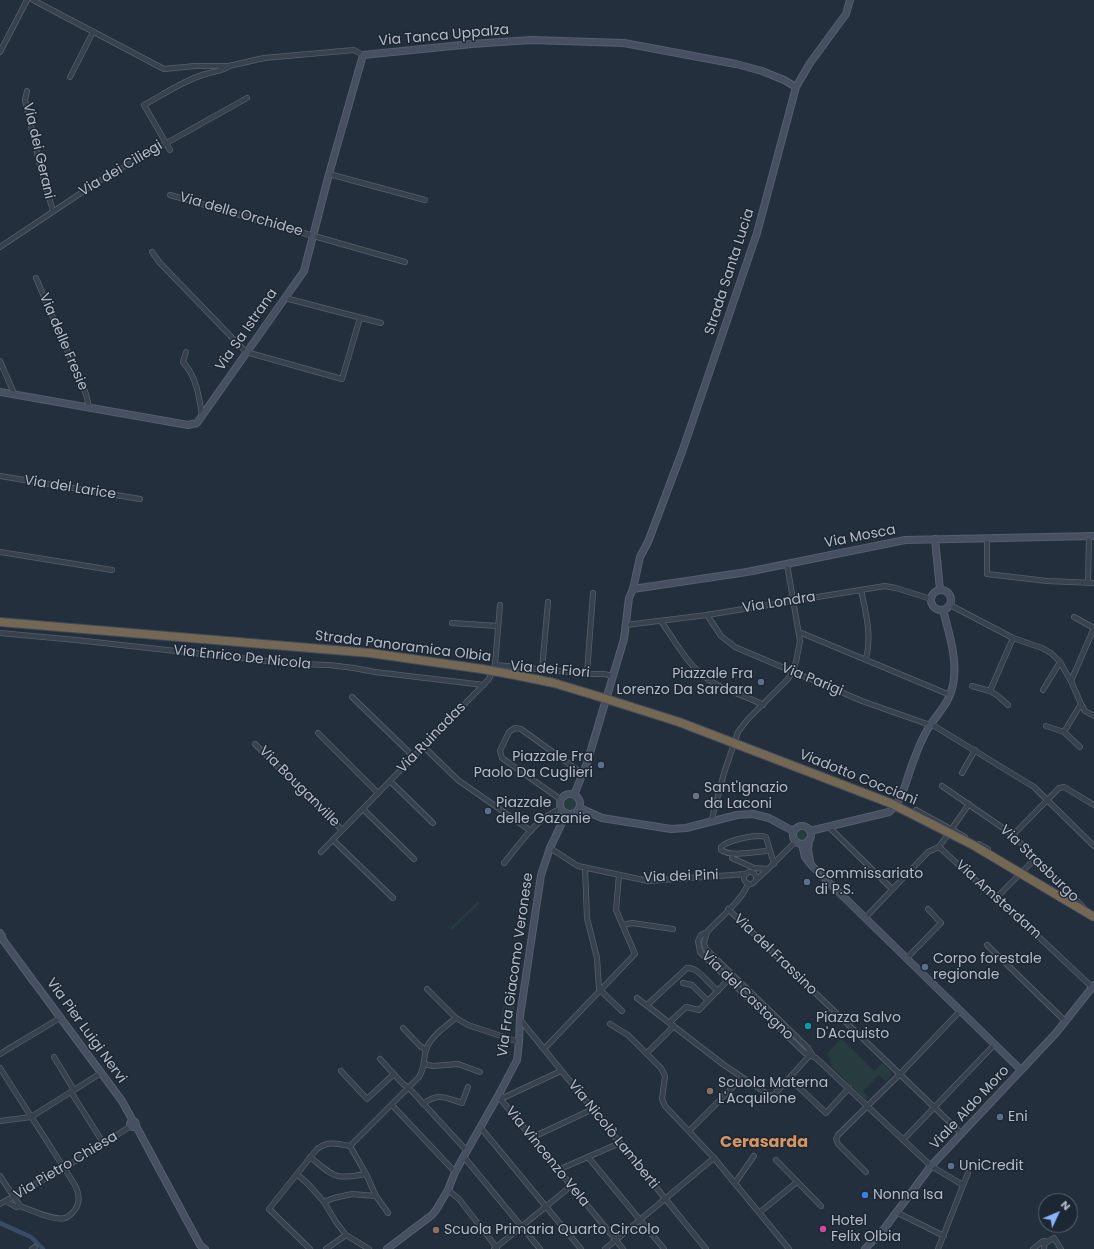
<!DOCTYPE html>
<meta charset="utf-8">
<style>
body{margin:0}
#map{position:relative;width:1094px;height:1249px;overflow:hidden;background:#242f3e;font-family:Poppins,sans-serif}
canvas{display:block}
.north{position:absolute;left:1038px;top:1193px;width:40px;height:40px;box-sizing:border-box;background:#1d2633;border:1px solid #59626f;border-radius:50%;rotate:46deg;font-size:11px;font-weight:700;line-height:16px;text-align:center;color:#b4bcc9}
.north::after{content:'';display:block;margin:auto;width:14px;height:18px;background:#8ab4f8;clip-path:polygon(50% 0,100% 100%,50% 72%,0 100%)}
</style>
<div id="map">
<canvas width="1094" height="1249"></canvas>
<div class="north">N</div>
</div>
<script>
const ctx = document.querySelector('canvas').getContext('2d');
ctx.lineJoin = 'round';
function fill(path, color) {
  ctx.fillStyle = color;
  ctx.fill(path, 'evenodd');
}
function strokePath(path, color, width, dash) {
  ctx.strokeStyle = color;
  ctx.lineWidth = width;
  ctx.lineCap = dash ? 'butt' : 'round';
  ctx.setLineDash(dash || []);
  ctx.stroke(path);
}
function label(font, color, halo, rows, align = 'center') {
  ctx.font = font + ' Poppins,sans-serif';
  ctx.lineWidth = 3;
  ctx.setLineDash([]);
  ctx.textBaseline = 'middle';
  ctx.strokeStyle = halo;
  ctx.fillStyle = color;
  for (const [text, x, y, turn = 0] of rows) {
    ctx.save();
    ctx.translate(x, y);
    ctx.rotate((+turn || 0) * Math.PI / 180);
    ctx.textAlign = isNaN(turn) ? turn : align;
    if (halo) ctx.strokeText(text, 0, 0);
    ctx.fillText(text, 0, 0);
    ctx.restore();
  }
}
fill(new Path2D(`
 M564 804a6 6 0 1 1 12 0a6 6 0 1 1-12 0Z
 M796 835a6 6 0 1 1 12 0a6 6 0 1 1-12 0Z
 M478,901L480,903L452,930L450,928Z
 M503,1005L515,1006L512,1025L501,1023Z
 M841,1038L874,1071L882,1063L892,1072L891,1076L886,1081L879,1075L863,1091L869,1098L866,1100L832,1067L830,1059L827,1054Z`), '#263c3f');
strokePath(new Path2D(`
 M0,1223L31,1237L43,1249`), '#394c67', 4.5);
const street = new Path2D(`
 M33,0L164,69L195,66H229
 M0,52L27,0
 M70,77L93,32
 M27,91L25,100L41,170L53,211
 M170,150L144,105C164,94 186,79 209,73C216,71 224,71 229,66L264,58L354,50L363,55
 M329,174L425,200
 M170,195L405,262
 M0,247L99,181L247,98
 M152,252L160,263L246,352L342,379L360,318
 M36,278L86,394L89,407
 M285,298L381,323
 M186,352L183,362C197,378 199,396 202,416
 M0,361L13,391V394
 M0,476L140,499
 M987,538V574L1047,581L1094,583
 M0,552L112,570
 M1088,583L1089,536
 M861,590C866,613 872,636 866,659
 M950,605L1013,638L1042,648L1051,653L1060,662L1071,681L1081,704L1085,711L1094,716
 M707,615L721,636L735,647L862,701L930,725
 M1074,617L1094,628
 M661,621C675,641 688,666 709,680C725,691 745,695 763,705
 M452,623L498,626
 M626,625L707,615L885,586L896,588L931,599
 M799,632L950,695
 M0,633L76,640L294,664L329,665L354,668L375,672L484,685
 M495,665L592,674H604L613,676
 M542,669L548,602
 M587,673L593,593
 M1071,681L1094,628
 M972,686L990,691L1013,638
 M1043,690L1060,662
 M990,691L998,696L1008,705
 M352,697L414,757
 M931,724L1034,787L1094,846
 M1046,726L1064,732L1080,747
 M1064,732L1081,704
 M318,733L378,793
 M255,744L342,830
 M424,747L458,780L531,831
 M962,773L975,750
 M390,781L433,823
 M942,786L1013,835L1084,908
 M560,799L502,758L500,751L509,732L515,728L521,729L583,774
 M363,809L414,859
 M916,810L965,837
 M711,822L724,773L738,732L748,719L788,679L792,672L796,662L800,641L787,564
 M829,827L892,889
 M1013,835L1059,788L1064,787L1094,805
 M333,840L393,898
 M979,844L988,849
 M939,847L1041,939L1092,987
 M939,847L969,804
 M550,848L578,866L648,881L746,874
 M769,850L766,851C753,852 731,857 721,850V847C728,840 756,834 766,837L774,864
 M321,852L489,679L495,665L500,605
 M732,858L754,868L768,869
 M504,863C520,844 536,818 560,809
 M585,868L587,918L597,958L599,989L622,1011
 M744 878a6 6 0 1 1 12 0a6 6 0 1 1-12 0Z
 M756,880L768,869L796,841
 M748,884C743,899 719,919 707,932L701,935L698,941L700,952L805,1053L816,1058L931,1166L963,1185
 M996,898L1036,858
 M728,909L961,1133
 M865,918L928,852L939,847
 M623,925L632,923L673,929
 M707,932L704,944L706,949L808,1048L813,1056
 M987,945L1065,1021
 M906,959L941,923L928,909
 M683,983L692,985L708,1001
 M427,989L456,1018L468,1025L519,1042
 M637,998L724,1065L772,1097L810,1055
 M647,1005L687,968C699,967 708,984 718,991
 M520,1021L522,1022L706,1249
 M670,1022L686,1007L699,1010L728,980
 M610,1024L628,1035L661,1068L665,1076L662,1099L665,1106L714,1158L789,1249
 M403,1028L420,1046L426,1050
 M544,1049L635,954L616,910L619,875
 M647,1053L674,1026
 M0,1054L60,1018
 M54,1057L74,1090
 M380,1059L403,1084L409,1088L467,1151
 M424,1064L433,1066L458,1064L480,1072
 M0,1068L75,1185C79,1194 81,1202 74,1211C71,1214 69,1217 65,1218C53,1221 31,1210 20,1206L16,1207L6,1201
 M341,1071L367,1099L394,1074
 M789,1078L826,1113L849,1088
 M71,1092L104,1144
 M498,1096L623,1249
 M498,1096L505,1097L561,1071
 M423,1104C438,1092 446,1098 462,1103L468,1087
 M392,1105L455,1172
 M0,1121L31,1117L101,1073
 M481,1128L581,1249
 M689,1131L742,1078
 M531,1138L593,1109
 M903,1140L994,1045
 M350,1146L366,1174L376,1196L388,1213
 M310,1157C335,1177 333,1180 366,1174
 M464,1157L540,1249
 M588,1157L664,1249
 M776,1160L821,1206
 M558,1170L620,1143
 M866,1172L838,1144L836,1139L838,1135L900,1074L960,1011
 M297,1174L309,1185L324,1202L336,1222L346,1235L369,1249
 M0,1176L20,1206
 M735,1183L754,1156
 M448,1190L459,1199L497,1248
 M324,1202L334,1198L352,1194L376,1196
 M0,1204L64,1168L131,1126
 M760,1212L797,1182
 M896,1212L944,1236
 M1046,1243L1054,1238L1061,1249
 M32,1249L35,1247
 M310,1249L269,1209L317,1149C329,1140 337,1144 350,1146L419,1077C425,1068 423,1059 426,1050C430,1037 446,1026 456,1018
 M326,1249L346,1235
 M494,1249L571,1186
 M605,1249L714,1158
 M938,1249L968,1173
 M1033,1249L1043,1241H1045L1044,1249`);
const secondary = new Path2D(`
 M0,392L188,425L197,423L304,271L329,174L363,55L472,44L531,40L624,43L736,64L762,71L784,80L796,87
 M935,539L940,590
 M633,589L747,572L905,540L1094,536
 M931 600a10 10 0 1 1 20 0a10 10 0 1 1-20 0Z
 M560 804a10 10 0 1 1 20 0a10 10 0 1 1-20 0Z
 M574,795L587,763L613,676L624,639L629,598L633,589L640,557L648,542L682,452L757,233L796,87L810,63L846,14L850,0
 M580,808L602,818L671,829L686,828L737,815L753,814L769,818L793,831
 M793 835a9 9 0 1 1 18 0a9 9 0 1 1-18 0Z
 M810,831L889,812C903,803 908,772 915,757C919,746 924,734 931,724C940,711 950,701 953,685C958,659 949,634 943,610
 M809,840L808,850L810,861
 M802,844L805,857L813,867L1021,1070
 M0,933L2,936L3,940L122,1101L133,1121
 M130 1124a3 3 0 1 1 6 0a3 3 0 1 1-6 0Z
 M136,1126L200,1245L205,1249
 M387,1249L432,1215L436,1210L448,1190L455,1172L498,1096L517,1060L519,1042L520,1016L541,875L550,848L566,814
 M865,1249L884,1229L931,1166L1056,1033L1094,985`);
const highway = new Path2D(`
 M0,622L370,653L482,669
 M515,675L554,683L597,696`);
strokePath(street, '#565f6c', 6);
strokePath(secondary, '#565f6c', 8);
strokePath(highway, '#434c59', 10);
strokePath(street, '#38414e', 4.5);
strokePath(secondary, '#465061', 6);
strokePath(highway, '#746855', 8);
const highwayBridge = new Path2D(`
 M482,669L515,675
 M597,696L679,722L890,803L973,845L1094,917`);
strokePath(highwayBridge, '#434c59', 10, []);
strokePath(highwayBridge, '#746855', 8);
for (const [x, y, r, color] of [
 [761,682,4,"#5c6f8a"],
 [601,765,4,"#5c6f8a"],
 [696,796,4,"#6b7280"],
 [488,811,4,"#5c6f8a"],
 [807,882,4,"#5c6f8a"],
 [925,967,4,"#5c6f8a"],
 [808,1026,4,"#0f9aa8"],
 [710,1091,4,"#8d6e63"],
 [1000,1117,4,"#5c6f8a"],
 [951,1166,4,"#5c6f8a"],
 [865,1195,4,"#3f7fe0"],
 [823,1229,4,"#d1479c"],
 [436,1230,4,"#8d6e63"]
]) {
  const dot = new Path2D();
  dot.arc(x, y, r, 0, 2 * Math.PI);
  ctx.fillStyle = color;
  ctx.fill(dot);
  strokePath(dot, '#1d2633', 1.5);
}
label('14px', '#b4bcc9', '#1d2633', [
 ["Via Tanca Uppalza",444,36,-5],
 ["Via dei Gerani",38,151,77],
 ["Via dei Ciliegi",121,169,-31],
 ["Via delle Orchidee",241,215,16],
 ["Strada Santa Lucia",730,272,-72],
 ["Via Sa Istrana",247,330,-55],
 ["Via delle Fresie",63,342,67],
 ["Via del Larice",70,488,9],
 ["Via Mosca",860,537,-11],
 ["Via Londra",779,603,-9],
 ["Strada Panoramica Olbia",403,647,7],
 ["Via Enrico De Nicola",242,658,6],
 ["Via dei Fiori",550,670,5],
 ["Via Parigi",812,680,22],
 ["Via Ruinadas",432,738,-46],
 ["Viadotto Cocciani",858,778,22],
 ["Via Bouganville",299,787,45],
 ["Via Strasburgo",1039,864,44],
 ["Via dei Pini",681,877,-2],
 ["Via Amsterdam",998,900,42],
 ["Via del Frassino",775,955,44],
 ["Via Fra Giacomo Veronese",516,965,-82],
 ["Via del Castagno",747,996,44],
 ["Via Pier Luigi Nervi",86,1031,54],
 ["Viale Aldo Moro",970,1108,-47],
 ["Via Nicolò Lamberti",613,1135,51],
 ["Via Vincenzo Vela",547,1157,51],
 ["Via Pietro Chiesa",66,1166,-31]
]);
label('14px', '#b4bcc9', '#1d2633', [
 ["Piazzale Fra",753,674,"right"],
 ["Lorenzo Da Sardara",753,690,"right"],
 ["Piazzale Fra",593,757,"right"],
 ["Paolo Da Cuglieri",593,773,"right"],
 ["Sant'Ignazio",704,788],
 ["da Laconi",704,804],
 ["Piazzale",496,803],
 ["delle Gazanie",496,819],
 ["Commissariato",815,874],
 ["di P.S.",815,890],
 ["Corpo forestale",933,959],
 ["regionale",933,975],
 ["Piazza Salvo",816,1018],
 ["D'Acquisto",816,1034],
 ["Scuola Materna",718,1083],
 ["L'Acquilone",718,1099],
 ["Eni",1008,1117],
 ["UniCredit",959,1166],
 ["Nonna Isa",873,1195],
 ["Hotel",831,1221],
 ["Felix Olbia",831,1237],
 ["Scuola Primaria Quarto Circolo",444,1230]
], 'left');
label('bold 16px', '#d59563', '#1d2633', [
 ["Cerasarda",764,1143]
]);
</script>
